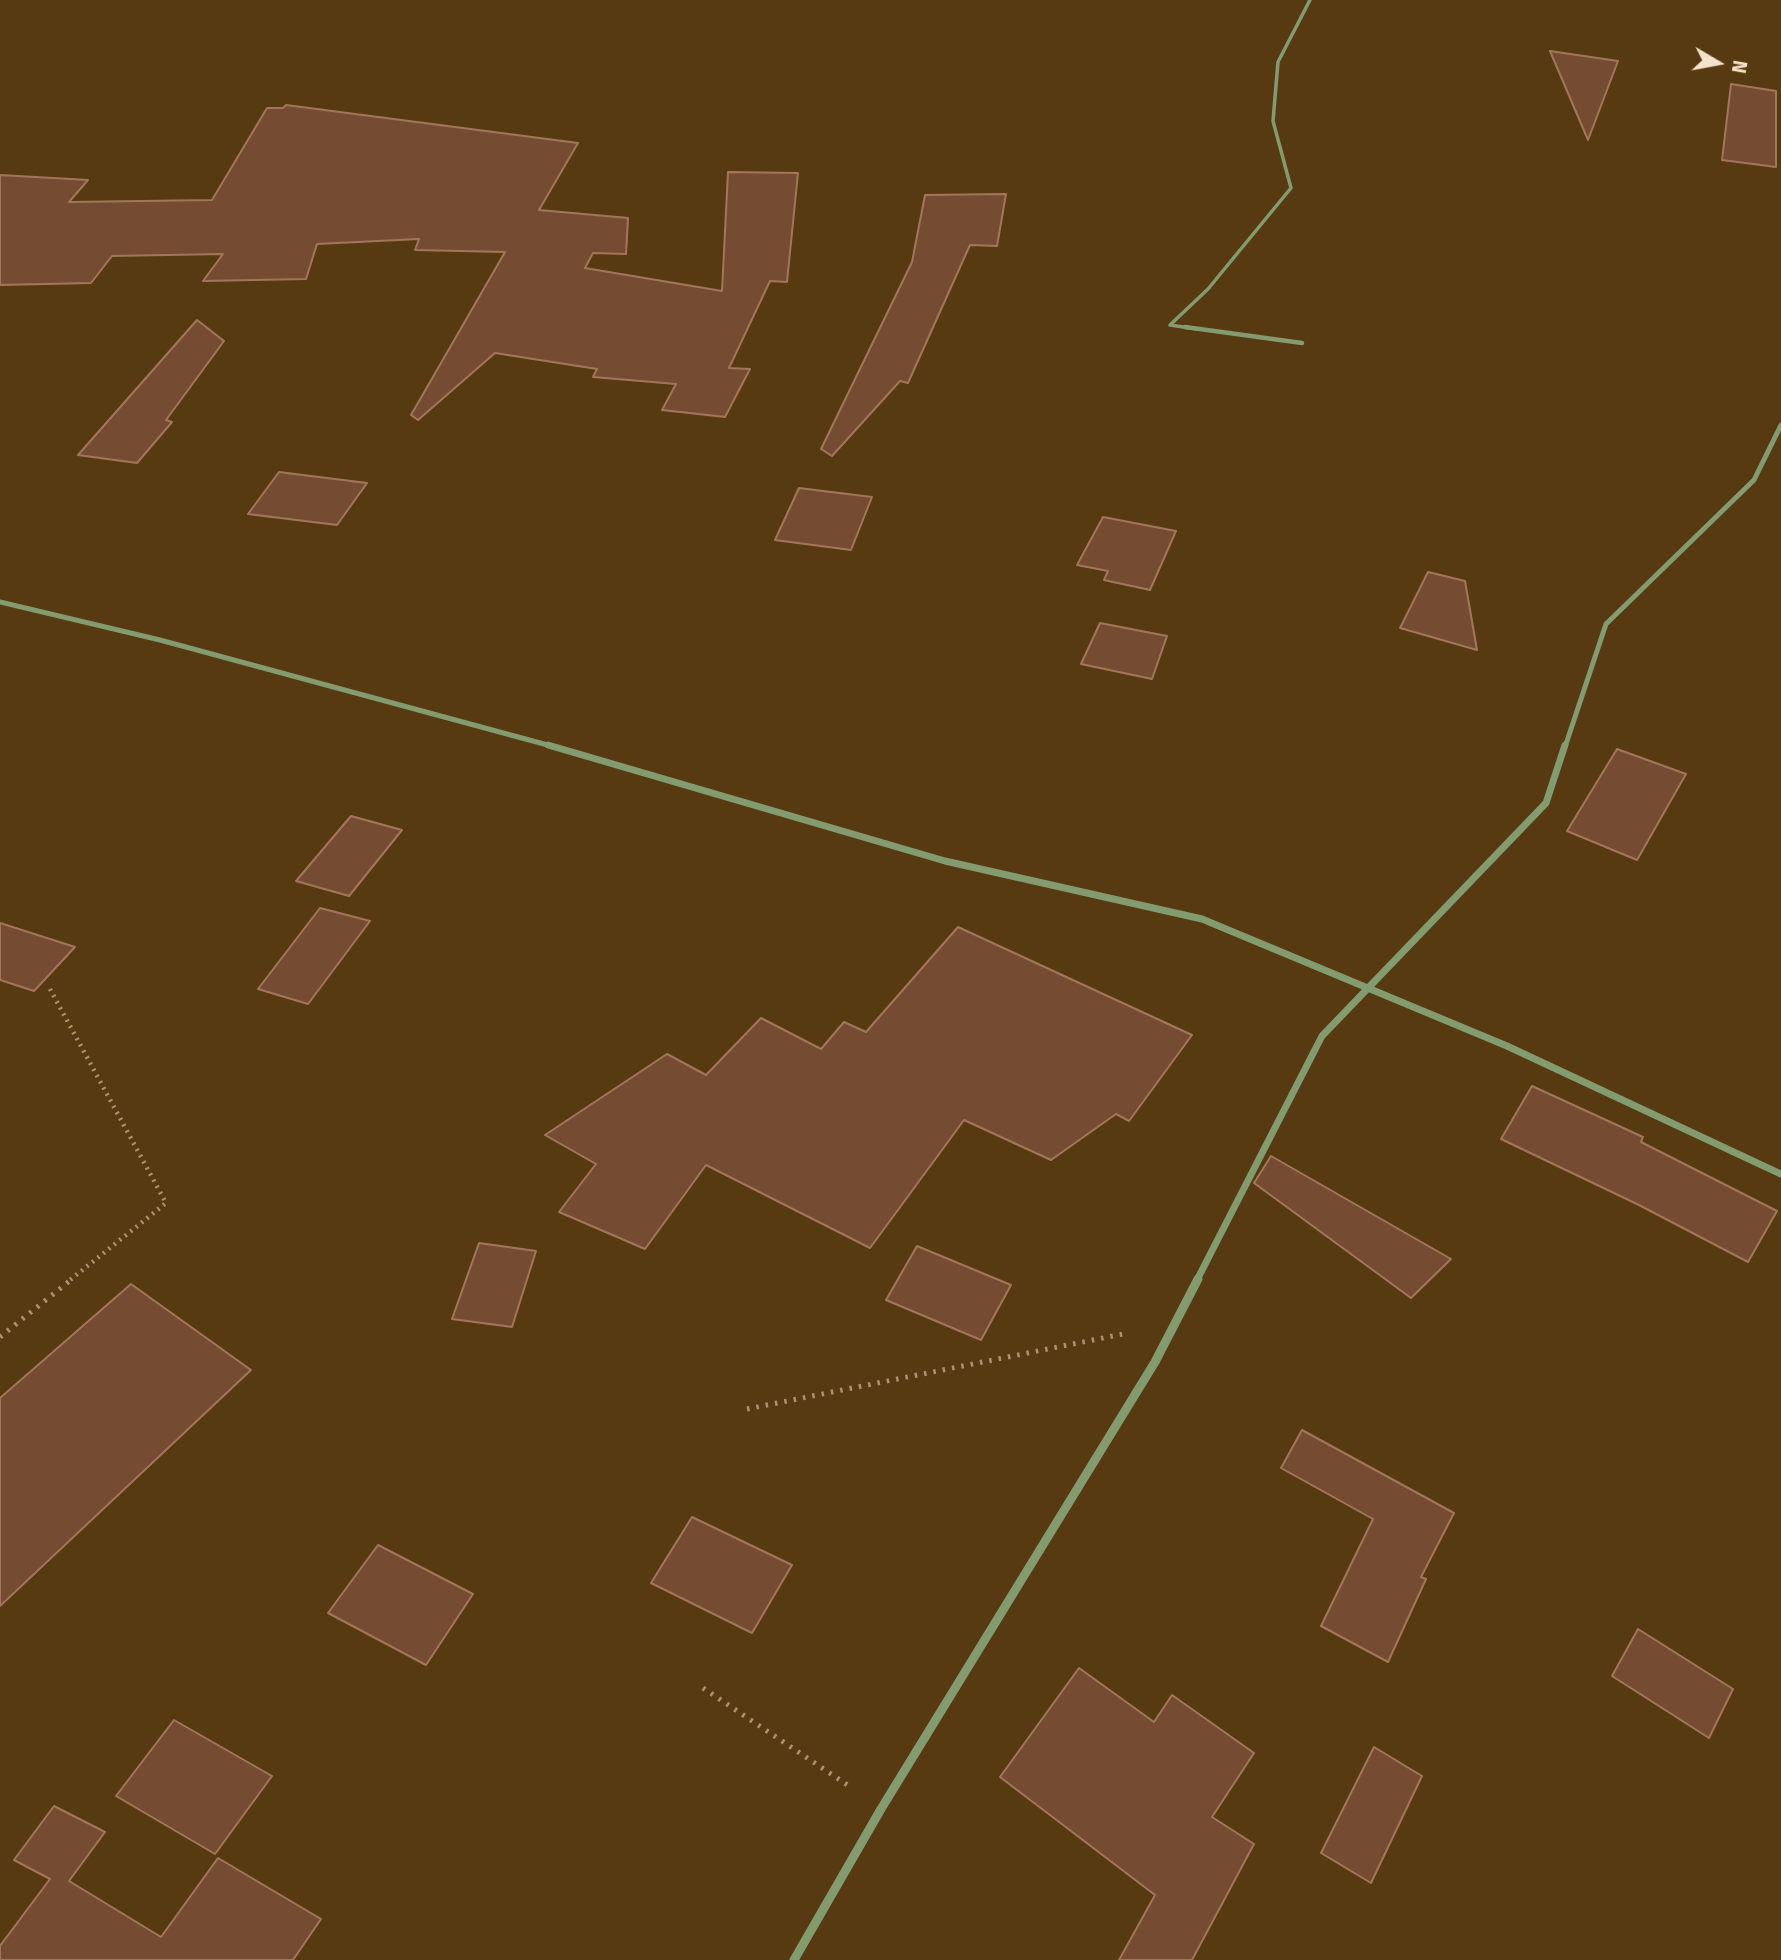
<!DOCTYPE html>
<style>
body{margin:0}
#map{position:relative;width:1781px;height:1960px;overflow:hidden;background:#573a11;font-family:"Fira Sans",sans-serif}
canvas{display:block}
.north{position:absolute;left:1683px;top:28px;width:70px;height:70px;-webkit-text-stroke:5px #573a11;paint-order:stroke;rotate:100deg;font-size:19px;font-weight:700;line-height:28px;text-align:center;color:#f4e2cd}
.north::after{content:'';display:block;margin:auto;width:24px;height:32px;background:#f4e2cd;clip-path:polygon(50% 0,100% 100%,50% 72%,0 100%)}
</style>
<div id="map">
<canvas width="1781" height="1960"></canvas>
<div class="north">N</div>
</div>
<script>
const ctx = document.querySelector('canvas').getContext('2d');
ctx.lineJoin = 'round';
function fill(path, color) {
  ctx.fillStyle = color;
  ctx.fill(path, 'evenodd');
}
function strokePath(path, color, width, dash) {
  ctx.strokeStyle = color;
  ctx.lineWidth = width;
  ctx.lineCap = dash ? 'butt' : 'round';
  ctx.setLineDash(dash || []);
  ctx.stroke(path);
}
const building = new Path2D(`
 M1550,51L1618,61L1588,140Z
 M1731,84L1776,91V167L1722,160Z
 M286,105L578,143L539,210L628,218L626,254L593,253L585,268L722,291L728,172L798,173L787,282L770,281L729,368L750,369L725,417L662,410L676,384L593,377L597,369L495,353L418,420L411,415L505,252L415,250L419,239L317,244L306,279L203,281L223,254L112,256L91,283L0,285V175L88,180L69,202L212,200L267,108H283Z
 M1006,194L997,246L970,245L908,383L900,381L832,456L821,449L912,262L925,195Z
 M197,320L224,341L166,420L172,422L137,463L78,455Z
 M279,472L367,483L337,525L248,514Z
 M799,488L872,497L851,550L775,540Z
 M1103,517L1176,531L1150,590L1104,580L1108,571L1077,565Z
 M1428,572L1465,581L1477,650L1400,628Z
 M1100,623L1167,636L1152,679L1081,664Z
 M1617,749L1686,774L1637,860L1567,831Z
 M351,816L402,830L349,896L296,881Z
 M320,908L370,921L308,1004L258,989Z
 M0,923L75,947L34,991L0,980Z
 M958,927L1192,1035L1129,1121L1116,1114L1051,1160L964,1120L870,1248L706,1165L645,1249L559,1212L596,1164L545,1135L667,1054L706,1075L761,1018L821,1049L844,1022L866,1032Z
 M1532,1086L1643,1137L1641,1142L1777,1211L1748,1262L1639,1205L1501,1139Z
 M1271,1156L1451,1259L1411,1298L1254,1183Z
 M479,1243L536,1251L512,1327L452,1319Z
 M917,1246L1011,1285L981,1340L886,1300Z
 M131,1284L251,1370L0,1606V1398Z
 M1302,1430L1454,1513L1421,1577L1426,1579L1388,1662L1321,1626L1373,1519L1281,1468Z
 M692,1517L792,1565L752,1633L651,1583Z
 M378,1545L473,1594L426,1665L328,1613Z
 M1638,1629L1733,1689L1709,1738L1612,1676Z
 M1079,1668L1154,1722L1172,1695L1254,1753L1212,1817L1254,1844L1192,1960H1119L1155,1895L1000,1777Z
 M174,1720L272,1776L215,1854L116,1796Z
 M1374,1747L1422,1776L1371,1883L1321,1853Z
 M54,1806L105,1832L69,1881L161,1937L218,1858L321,1919L293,1960H0V1946L50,1879L14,1860Z`);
fill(building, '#754c32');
strokePath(building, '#a3765b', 2);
strokePath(new Path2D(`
 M50,989L166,1203L70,1280`), '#aa9374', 4.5, [2, 5]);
strokePath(new Path2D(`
 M0,1337L72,1279
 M747,1409L1128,1333
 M703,1688L852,1788`), '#aa9374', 5, [2.5, 7]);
strokePath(new Path2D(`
 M1197,329L1170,325L1208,289L1291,188L1273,121L1278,62L1310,0`), '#829b6f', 3.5);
strokePath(new Path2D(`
 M1185,327L1302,343`), '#829b6f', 4.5);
strokePath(new Path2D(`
 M0,602L160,640L555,747
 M1565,747L1606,624L1754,480L1781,425`), '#829b6f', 5);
strokePath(new Path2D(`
 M548,745L945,861L1202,919L1507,1046L1781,1174
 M1197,1280L1322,1036L1546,803L1565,745`), '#829b6f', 7);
strokePath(new Path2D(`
 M794,1960L881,1809L1155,1362L1198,1279`), '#829b6f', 9);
</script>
